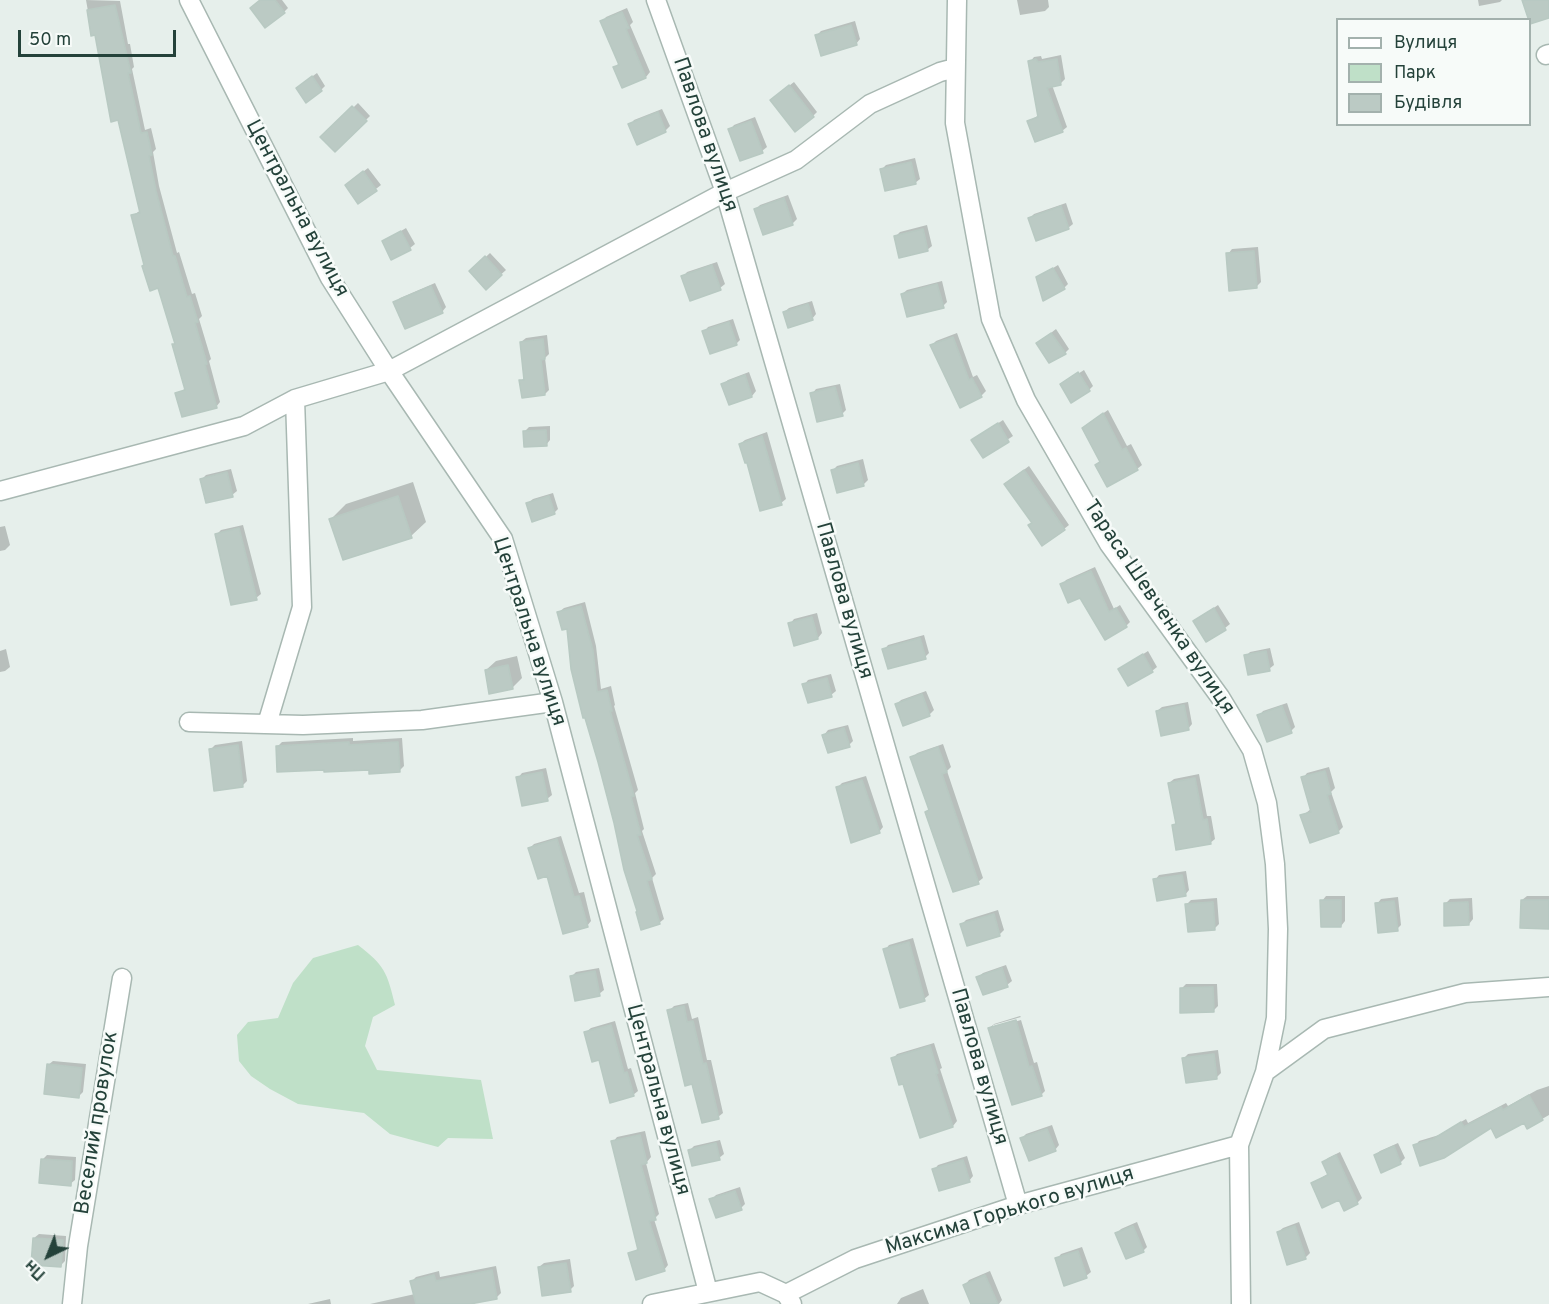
<!DOCTYPE html>
<meta charset="utf-8">
<style>
body{margin:0}
#map{position:relative;width:1549px;height:1304px;overflow:hidden;background:#e6efeb;font-family:Overpass,sans-serif}
canvas{display:block}
.legend{position:absolute;left:1336px;top:18px;width:195px;height:108px;box-sizing:border-box;background:#f7fbf9;border:2px solid #a3b1ad;margin:0;padding:8px 10px;list-style:none;font-size:18px;color:#24423a}
.legend li{display:flex;align-items:center;gap:12px;height:30px}
.legend b{width:30px;border:2px solid #a3b1ad}
.north{position:absolute;left:18px;top:1226px;width:60px;height:60px;-webkit-text-stroke:4px #f7fbf9;paint-order:stroke;rotate:223deg;font-size:16px;font-weight:700;line-height:24px;text-align:center;color:#24423a}
.north::after{content:'';display:block;margin:auto;width:21px;height:27px;background:#24423a;clip-path:polygon(50% 0,100% 100%,50% 72%,0 100%)}
.scale{position:absolute;left:18px;top:30px;width:158px;height:27px;box-sizing:border-box;border:3px solid #24423a;border-top:0;padding-left:8px;font-size:18px;line-height:21px;white-space:nowrap;color:#24423a;-webkit-text-stroke:4px #f7fbf9;paint-order:stroke}
</style>
<div id="map">
<canvas width="1549" height="1304"></canvas>
<ul class="legend">
<li><b style="height:8px;background:#fff"></b>Вулиця</li>
<li><b style="height:16px;background:#bfe0c8"></b>Парк</li>
<li><b style="height:16px;background:#bbcac4"></b>Будівля</li>
</ul>
<div class="north">Пн</div>
<div class="scale">50 m</div>
</div>
<script>
const ctx = document.querySelector('canvas').getContext('2d');
ctx.lineJoin = 'round';
function fill(path, color) {
  ctx.fillStyle = color;
  ctx.fill(path, 'evenodd');
}
function strokePath(path, color, width, dash) {
  ctx.strokeStyle = color;
  ctx.lineWidth = width;
  ctx.lineCap = dash ? 'butt' : 'round';
  ctx.setLineDash(dash || []);
  ctx.stroke(path);
}
function label(font, color, halo, rows, align = 'center') {
  ctx.font = font + ' Overpass,sans-serif';
  ctx.lineWidth = 5;
  ctx.setLineDash([]);
  ctx.textBaseline = 'middle';
  ctx.strokeStyle = halo;
  ctx.fillStyle = color;
  for (const [text, x, y, turn = 0] of rows) {
    ctx.save();
    ctx.translate(x, y);
    ctx.rotate((+turn || 0) * Math.PI / 180);
    ctx.textAlign = isNaN(turn) ? turn : align;
    if (halo) ctx.strokeText(text, 0, 0);
    ctx.fillText(text, 0, 0);
    ctx.restore();
  }
}
fill(new Path2D(`
 M358,945C385,966 387,972 395,1005L373,1017L365,1046L377,1070L481,1080L493,1139L448,1138L438,1147L390,1134L364,1113L298,1104L270,1089L251,1076L239,1061L237,1035L248,1022L278,1018L293,983L313,958Z`), '#bfe0c8');
fill(new Path2D(`
 M86,0L120,1L128,44H130L134,67L132,69L145,130L151,128L156,149L153,152L159,186L177,253L179,252L192,294L195,293L202,316L199,319L211,359L209,361L220,402L216,407L177,394L186,388L173,345L176,343L159,286L146,265L132,216L141,210L96,33L92,34Z
 M261,0H282L288,8L284,12Z
 M1017,0H1048L1049,7L1045,11L1020,15Z
 M1478,0H1502L1500,2L1479,6Z
 M627,8L633,22L630,25L650,72L646,77L623,86L615,67L619,63L602,22L606,17Z
 M855,21L860,39L856,44L816,36L821,31Z
 M1061,55L1065,79L1060,84L1052,85L1067,127L1062,131L1029,121L1039,115L1030,62L1034,57L1041,56L1042,59Z
 M317,73L325,86L321,90L302,84Z
 M794,82L817,112L813,116L776,96Z
 M358,103L370,116L335,150L323,137Z
 M662,109L670,126L665,131L630,125L634,120Z
 M755,117L767,147L762,151L730,130L734,125Z
 M915,158L920,179L915,183L881,170L886,165Z
 M368,168L381,185L359,202L351,181Z
 M788,195L797,219L792,224L756,209L760,205Z
 M1066,203L1073,224L1068,228L1030,218L1034,214Z
 M927,225L932,246L927,250L896,236L900,232Z
 M406,228L415,244L410,248L383,242Z
 M1258,247L1261,282L1256,287L1228,254L1232,249Z
 M490,253L506,270L486,288L471,271Z
 M717,262L725,284L720,288L683,277L687,272Z
 M1058,265L1068,284L1064,288L1037,278Z
 M942,281L947,302L943,306L902,294L907,290Z
 M435,283L446,307L442,312L395,303L400,298Z
 M812,301L816,314L812,319L784,312L789,308Z
 M733,319L740,340L736,344L704,332L708,327Z
 M1056,329L1069,349L1065,353L1038,343Z
 M957,333L973,377L977,375L986,391L981,396L932,345L936,341Z
 M547,335L549,354L545,358L549,390L545,394L521,381L525,377L521,342L526,338Z
 M1084,370L1093,386L1089,390L1064,383Z
 M749,372L756,391L752,396L723,384L728,380Z
 M840,384L846,410L842,414L812,394L816,389Z
 M1108,410L1127,446L1131,444L1142,465L1137,469L1097,465L1101,461L1089,423Z
 M1003,420L1013,436L983,456L973,440Z
 M550,426V440L546,445L524,432L529,427Z
 M767,432L786,499L781,503L748,461L740,444L745,440Z
 M863,459L868,480L864,484L838,491L833,470L837,466Z
 M1029,466L1069,525L1064,529L1034,522L1010,480Z
 M231,469L237,491L232,495L202,479L206,475Z
 M413,482L426,522L411,536L331,519L346,504Z
 M553,493L558,509L554,513L528,503L533,499Z
 M243,525L261,594L256,598L216,535L221,530Z
 M5,526L10,545L5,550L0,551V527Z
 M1095,567L1114,609L1120,605L1130,622L1126,626L1062,585L1066,580Z
 M585,602L596,646L601,689L611,686L615,705L614,706L638,790L635,793L644,829L642,831L656,874L652,878L664,919L659,923L568,627L559,612L564,608Z
 M1218,605L1230,624L1225,628L1195,621Z
 M817,613L822,633L818,638L795,644L790,624L794,619Z
 M924,635L929,653L925,657L884,650L888,645Z
 M1270,648L1274,665L1269,669L1246,656L1250,652Z
 M6,649L10,667L5,671L0,672V651Z
 M1148,651L1157,667L1152,671L1120,669Z
 M517,656L522,678L512,688L486,670L496,661Z
 M831,674L836,691L831,695L804,685L808,680Z
 M926,691L934,710L929,715L897,704L901,700Z
 M1188,702L1192,724L1188,729L1157,711L1162,707Z
 M1287,703L1295,727L1291,731L1259,716L1263,711Z
 M848,725L853,741L849,745L824,735L828,730Z
 M353,738V741L402,738L404,766L399,771L370,769L278,746L282,742Z
 M242,741L247,781L242,786L211,749L215,745Z
 M943,744L951,767L947,771L983,878L978,882L926,812L930,808L912,758L917,753Z
 M1329,767L1335,788L1331,792L1343,827L1338,832L1302,816L1311,809L1303,778L1307,773Z
 M546,768L552,795L547,799L518,778L522,773Z
 M1199,774L1207,816H1211L1215,839L1210,843L1174,825L1177,822L1169,783L1174,779Z
 M866,776L883,827L879,832L838,787L842,783Z
 M561,836L579,893L584,892L591,921L587,926L530,848L534,844Z
 M1186,871L1189,890L1185,895L1155,880L1159,875Z
 M1326,896H1345V921L1341,926L1322,901Z
 M1527,896H1549V927L1522,900Z
 M1398,897L1401,925L1397,929L1377,904L1381,899Z
 M1217,898L1219,924L1214,929L1187,904L1191,900Z
 M1472,898L1473,919L1469,924L1445,904L1450,899Z
 M998,910L1004,930L1000,934L962,924L966,920Z
 M913,938L929,995L924,999L885,950L889,945Z
 M1006,965L1012,981L1007,985L978,977L983,973Z
 M599,968L604,990L599,994L571,977L576,972Z
 M1186,984H1217L1218,1006L1213,1011L1181,989Z
 M688,1003L692,1019L698,1017L707,1060H711L723,1113L718,1117L693,1083L669,1011L674,1006Z
 M1020,1016L1021,1017L993,1025L994,1024Z
 M1021,1020L1034,1063L1037,1062L1045,1091L1041,1095L989,1028L993,1025V1028Z
 M615,1021L628,1069L631,1068L638,1091L633,1095L600,1059L586,1032L591,1028Z
 M934,1043L942,1068L940,1069L957,1121L953,1126L904,1082L893,1059L897,1054Z
 M1218,1050L1221,1073L1217,1077L1184,1058L1188,1054Z
 M53,1061L86,1064L83,1092L79,1096L48,1065Z
 M1549,1086V1115L1528,1127L1524,1121L1491,1126L1415,1146L1419,1141L1439,1135L1466,1119L1468,1123L1506,1103L1508,1106L1537,1090Z
 M1052,1125L1059,1145L1055,1150L1022,1138L1026,1134Z
 M645,1131L651,1157L646,1163L659,1214L654,1219L668,1265L664,1270L630,1254L639,1248L613,1142L617,1137Z
 M720,1140L724,1154L719,1158L690,1150L694,1146Z
 M1398,1143L1405,1158L1400,1163L1375,1155L1380,1151Z
 M1340,1152L1362,1198L1357,1203L1340,1198L1313,1183L1329,1173L1324,1162L1328,1158Z
 M47,1155L76,1157L75,1180L70,1184L42,1160Z
 M967,1156L973,1176L969,1181L934,1170L938,1165Z
 M740,1187L745,1204L741,1208L711,1200L716,1195Z
 M1137,1222L1147,1247L1143,1251L1117,1233L1121,1229Z
 M1299,1222L1310,1253L1305,1258L1278,1232L1283,1228Z
 M39,1234L66,1236L65,1261L60,1266L34,1238Z
 M1082,1247L1091,1272L1086,1276L1057,1259L1061,1254Z
 M570,1259L574,1286L570,1290L539,1267L544,1263Z
 M496,1266L501,1293L497,1297L450,1304H370L415,1294L411,1282L416,1277L439,1271L440,1277Z
 M990,1271L1002,1300L999,1304H973L965,1285L969,1280Z
 M923,1289L929,1304H897L901,1298Z
 M330,1299L331,1304H308Z`), '#0003');
const building = new Path2D(`
 M260,0H275L285,13L265,28L250,8Z
 M1522,0H1549V18L1530,24Z
 M115,5L131,73H128L141,133L147,132L152,155L149,156L156,191L173,256H175L187,297L190,296L198,322L195,323L207,364L205,365L217,408L182,417L175,393L185,390L172,344H175L158,288L150,291L142,266L144,265L131,215L140,213L118,120L111,122L95,35L91,36L87,10Z
 M622,12L629,28L626,29L646,78L622,88L613,67L619,65L600,21Z
 M851,25L857,45L821,56L815,35Z
 M1036,59L1038,62L1057,59L1061,85L1047,88L1063,132L1035,142L1027,121L1038,117L1028,61Z
 M312,76L322,91L306,103L296,88Z
 M789,85L814,117L795,132L770,100Z
 M352,106L367,121L335,152L320,137Z
 M658,112L666,132L637,145L628,124Z
 M751,121L763,153L740,161L728,129Z
 M911,162L916,184L885,191L880,169Z
 M363,171L377,191L358,204L345,185Z
 M784,198L793,225L763,235L754,209Z
 M1061,206L1069,229L1036,241L1028,218Z
 M923,229L928,251L899,258L894,236Z
 M401,231L411,250L391,260L382,241Z
 M1254,251L1257,288L1229,291L1226,253Z
 M485,256L502,275L486,290L469,271Z
 M712,265L721,290L690,301L681,276Z
 M1053,268L1065,289L1043,301L1036,277Z
 M937,284L944,308L907,317L901,294Z
 M431,286L443,313L405,329L393,302Z
 M808,304L813,320L788,328L783,312Z
 M729,322L737,345L710,354L702,331Z
 M1051,333L1066,354L1049,363L1036,343Z
 M953,337L969,380L972,378L982,397L960,408L930,345Z
 M543,339L545,359L541,360L545,395L522,398L519,380H524L520,342Z
 M1078,372L1090,391L1071,403L1060,384Z
 M745,375L752,397L729,405L721,384Z
 M835,387L843,416L817,422L810,393Z
 M1103,413L1122,450L1126,448L1138,470L1107,487L1095,465L1100,462L1082,428Z
 M998,423L1009,442L983,458L971,440Z
 M546,430L547,446L524,447L523,431Z
 M762,436L782,505L760,511L747,463H745L739,444Z
 M858,463L864,486L837,493L831,470Z
 M1024,470L1065,530L1042,546L1028,525L1032,523L1004,484Z
 M227,472L233,497L206,503L200,479Z
 M398,496L412,538L343,560L329,519Z
 M549,496L555,514L532,522L526,503Z
 M239,528L257,600L231,605L215,534Z
 M1091,571L1109,612L1116,608L1127,627L1105,640L1080,598L1068,603L1060,584Z
 M581,606L593,651L597,692L607,690L612,711H610L634,796L631,797L641,835H637L652,879L647,881L660,924L641,930L636,912L637,911L624,870L614,823L598,762L585,718H583L571,669L567,629L562,630L557,612Z
 M1214,608L1226,630L1206,642L1193,621Z
 M812,617L818,639L794,646L788,623Z
 M920,638L926,659L888,669L882,649Z
 M1266,651L1270,671L1248,675L1244,655Z
 M1143,654L1153,672L1128,686L1118,669Z
 M508,665L513,689L489,694L485,670Z
 M827,678L832,697L808,703L802,684Z
 M922,694L930,716L903,726L895,704Z
 M1184,705L1189,730L1161,736L1156,711Z
 M1282,706L1292,733L1267,742L1257,715Z
 M844,728L850,747L828,753L822,735Z
 M349,742V745L398,742L400,772L369,774V770L324,772V770L277,772L276,746Z
 M238,745L243,787L214,791L209,749Z
 M938,747L947,772L942,774L979,884L953,892L925,812L929,810L910,757Z
 M1325,771L1331,794L1327,795L1339,833L1310,843L1300,815L1311,812L1301,777Z
 M542,772L548,801L522,806L516,777Z
 M1195,778L1203,820L1207,819L1211,844L1176,850L1172,825L1176,824L1168,783Z
 M862,780L880,833L851,843L836,787Z
 M557,839L574,897L579,896L588,927L563,934L547,876L538,879L528,848Z
 M1182,875L1186,896L1157,901L1153,879Z
 M1320,900H1341V927H1321Z
 M1521,900H1549V929L1520,928Z
 M1394,901L1398,931L1378,933L1375,903Z
 M1213,902L1215,930L1188,932L1185,904Z
 M1468,902L1469,925L1444,926V903Z
 M994,914L1000,936L967,946L960,924Z
 M909,942L925,1001L900,1008L883,949Z
 M1002,968L1008,987L983,995L976,977Z
 M595,971L600,996L575,1001L570,976Z
 M1213,987L1214,1012L1180,1013V988Z
 M684,1006L687,1022L693,1021L703,1064L706,1063L719,1119L702,1123L692,1084L685,1086L667,1010Z
 M1016,1020L1029,1067L1032,1066L1042,1096L1012,1105L988,1028Z
 M611,1025L624,1073L627,1072L634,1096L610,1103L599,1060L592,1062L584,1032Z
 M930,1046L938,1073L936,1074L953,1127L920,1138L903,1084L899,1085L891,1058Z
 M1214,1054L1217,1079L1186,1083L1182,1058Z
 M47,1064L82,1068L79,1098L44,1094Z
 M1529,1095L1543,1120L1527,1129L1524,1123L1496,1138L1491,1128L1444,1158L1420,1166L1413,1145L1433,1139L1461,1122L1464,1127L1501,1107L1503,1110Z
 M1047,1129L1056,1151L1029,1161L1020,1138Z
 M640,1135L647,1163L641,1165L656,1220L649,1221L665,1271L636,1280L628,1253L638,1250L611,1141Z
 M716,1143L720,1160L692,1166L688,1150Z
 M1394,1146L1401,1164L1381,1173L1374,1155Z
 M1336,1155L1358,1204L1344,1211L1339,1200L1322,1208L1311,1183L1328,1175L1322,1162Z
 M41,1159L72,1161L71,1186L39,1183Z
 M963,1160L970,1182L939,1191L932,1169Z
 M735,1191L742,1210L716,1218L709,1199Z
 M1133,1226L1144,1252L1126,1259L1115,1233Z
 M1295,1226L1306,1259L1287,1265L1277,1232Z
 M33,1238L63,1240L61,1267L31,1265Z
 M1078,1251L1087,1278L1064,1286L1055,1258Z
 M566,1263L571,1292L542,1296L538,1267Z
 M492,1270L497,1299L470,1304H416L410,1281L434,1275L436,1281Z
 M985,1275L998,1304H971L963,1285Z`);
fill(building, '#bbcac4');
strokePath(building, '#b8c9c2', 1.5);
const minor = new Path2D(`
 M189,0L330,278L389,371L503,539L553,702L708,1292
 M656,0L725,192L1018,1205
 M957,0L955,123L991,319L1026,400L1109,544L1220,697L1252,750L1267,803L1275,864L1278,929L1276,1018L1265,1072L1239,1145L1241,1304
 M1546,55L1549,54
 M0,491L244,426L295,399L389,371L725,192L796,160L870,104L940,72L955,68
 M189,722L303,725L422,720L553,702
 M267,724L302,607L295,399
 M1265,1072L1324,1029L1465,993L1549,987
 M72,1304L78,1246L122,978
 M652,1304L760,1282L786,1294
 M792,1304L786,1294L855,1259L1018,1205L1239,1145`);
strokePath(minor, '#a8b8b2', 21);
strokePath(minor, '#fff', 18);
label('21px', '#24423a', '#f7fbf9', [
 ["Павлова вулиця",704,135,71],
 ["Центральна вулиця",296,209,62],
 ["Павлова вулиця",843,601,74],
 ["Тараса Шевченка вулиця",1158,608,56],
 ["Центральна вулиця",528,632,72],
 ["Павлова вулиця",978,1067,74],
 ["Центральна вулиця",657,1100,75],
 ["Веселий провулок",98,1123,-81],
 ["Максима Горького вулиця",1010,1212,-17]
]);
</script>
